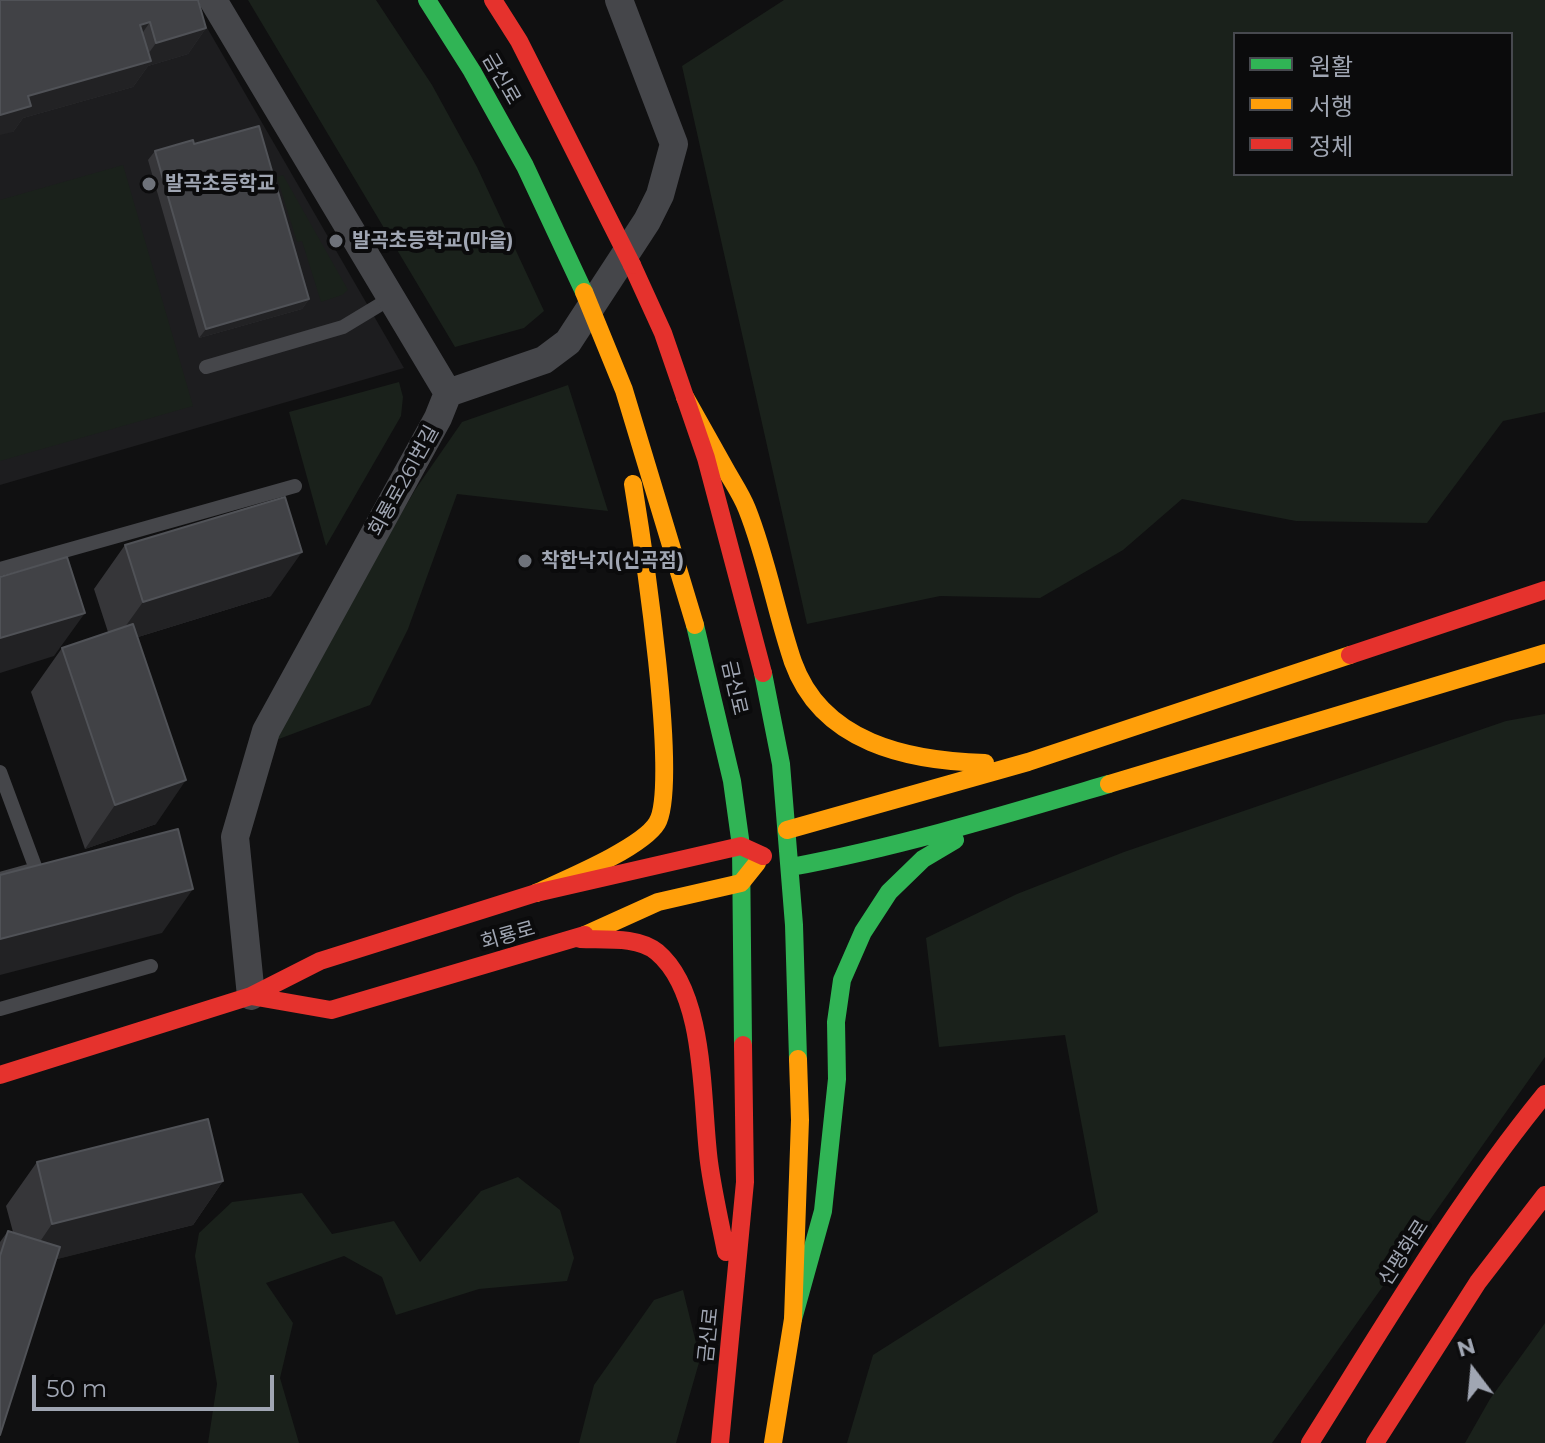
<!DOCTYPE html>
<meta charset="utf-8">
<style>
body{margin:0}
#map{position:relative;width:1545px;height:1443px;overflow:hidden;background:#101011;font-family:Montserrat,"Noto Sans KR",sans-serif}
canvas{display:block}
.legend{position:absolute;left:1233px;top:32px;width:280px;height:144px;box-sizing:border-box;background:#0b0b0c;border:2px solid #47494f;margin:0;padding:10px 14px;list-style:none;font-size:24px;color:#a0a6b3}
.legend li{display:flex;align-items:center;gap:16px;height:40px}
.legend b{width:40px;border:2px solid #47494f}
.north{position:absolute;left:1433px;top:1331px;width:80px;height:80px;-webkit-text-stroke:6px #0b0b0c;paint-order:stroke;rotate:344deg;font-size:22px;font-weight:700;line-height:32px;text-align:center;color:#a0a6b3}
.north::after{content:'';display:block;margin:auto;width:28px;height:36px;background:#a0a6b3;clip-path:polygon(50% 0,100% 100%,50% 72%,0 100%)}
.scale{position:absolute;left:32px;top:1375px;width:242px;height:36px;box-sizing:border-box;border:4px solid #a0a6b3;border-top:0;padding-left:10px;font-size:24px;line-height:28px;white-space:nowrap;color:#a0a6b3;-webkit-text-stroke:6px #0b0b0c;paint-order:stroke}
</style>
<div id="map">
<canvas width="1545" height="1443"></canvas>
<ul class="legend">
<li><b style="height:10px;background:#30b455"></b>원활</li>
<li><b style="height:10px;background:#ff9f0a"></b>서행</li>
<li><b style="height:10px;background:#e5322d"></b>정체</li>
</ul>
<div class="north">N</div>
<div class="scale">50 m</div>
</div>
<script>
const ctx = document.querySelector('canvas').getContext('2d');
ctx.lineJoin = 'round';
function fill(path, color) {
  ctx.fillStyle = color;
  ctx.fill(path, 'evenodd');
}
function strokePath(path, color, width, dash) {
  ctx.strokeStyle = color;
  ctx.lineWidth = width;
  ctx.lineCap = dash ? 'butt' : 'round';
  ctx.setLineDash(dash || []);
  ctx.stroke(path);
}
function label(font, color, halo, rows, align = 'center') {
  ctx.font = font + ' Montserrat,"Noto Sans KR",sans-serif';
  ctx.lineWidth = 8;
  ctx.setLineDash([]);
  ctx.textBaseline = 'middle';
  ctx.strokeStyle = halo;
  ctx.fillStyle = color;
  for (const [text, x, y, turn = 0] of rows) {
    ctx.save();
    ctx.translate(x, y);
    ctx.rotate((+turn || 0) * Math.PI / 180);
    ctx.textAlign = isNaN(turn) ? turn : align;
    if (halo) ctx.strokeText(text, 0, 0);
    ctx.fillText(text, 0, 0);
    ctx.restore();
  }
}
fill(new Path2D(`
 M0,0H191L404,368L0,485Z`), '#1d1d1f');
fill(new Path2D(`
 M248,0H376L432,85L477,167L544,311L524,328L455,347Z
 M784,0H1545V412L1503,421L1427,523L1296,521L1182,499L1123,550L1040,598L940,596L807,624L682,66ZM1235,34H1511V174H1235Z
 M123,165L193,406L0,461V200Z
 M283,175L348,290L342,295L321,302L302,241L297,242L277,177Z
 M399,382L403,397L401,416L326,546L289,412Z
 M568,385L608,511L457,494L408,629L370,705L268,743L415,490L462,422Z
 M1545,714V1057L1272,1443H847L873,1355L1098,1212L1065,1035L939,1047L926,938L1017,894L1124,852L1506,721Z
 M518,1177L560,1210L574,1258L567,1281L479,1289L396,1315L382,1277L344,1256L266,1283L293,1323L280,1378L299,1443H208L217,1384L195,1256L199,1233L232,1202L302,1193L332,1234L394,1221L420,1262L481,1191Z
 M683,1290L700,1359L676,1443H579L594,1385L654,1300Z
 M1545,1323V1443H1465L1490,1399Z`), '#1a211b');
strokePath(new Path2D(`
 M206,367L343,327L391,298
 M0,569L295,486
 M0,772L36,869L0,879
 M0,1009L151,966`), '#45464a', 14);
strokePath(new Path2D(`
 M213,0L448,393L438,418L266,731L235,837L251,996
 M448,393L544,360L568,342L647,221L660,195L674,144L619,0`), '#45464a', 28);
strokePath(new Path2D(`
 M427,0L472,71L525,166L584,292
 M695,625L732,781L741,846L743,1045
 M763,673L781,764L794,925L798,1059
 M791,867C899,847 1004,815 1109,784
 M793,1319L823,1211L837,1079L836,1022L842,980L863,932L889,892L923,859L955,840`), '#30b455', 18);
strokePath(new Path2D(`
 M584,292L624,390L695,625
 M685,397C699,422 713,447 727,472C734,484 742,496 747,509C767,559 776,612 793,662C822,743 908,761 985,763
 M1109,784L1545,653
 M787,830L1028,762L1350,655
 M536,893C564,880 642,848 657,823C680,785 642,539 633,484
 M585,935L658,902L741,883L757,863
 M773,1443L793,1319L800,1120L798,1059`), '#ff9f0a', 18);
strokePath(new Path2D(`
 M632,265L663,333L706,458L763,673
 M1350,655L1545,590
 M580,939C604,940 638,936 657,952C707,994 701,1102 709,1162C713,1192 720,1222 726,1252
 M251,996L320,961L536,893L741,846L763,856
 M0,1075L251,996L331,1010L585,935
 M720,1443L745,1182L743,1045
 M1310,1443C1385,1324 1456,1203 1545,1094
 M1375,1443L1478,1282L1545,1195`), '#e5322d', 18);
strokePath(new Path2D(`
 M493,0L519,41L632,265`), '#e5322d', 18);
fill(new Path2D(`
 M0,0L206,28L188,54L148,66L133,87L23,118L13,132Z
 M194,144L309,299L302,309L199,338L148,160L155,151Z
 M125,545L271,596L138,637L156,824L85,849L31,692L62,648L108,632L94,589Z
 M37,1162L223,1181L193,1225L56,1259L0,1435V1242L8,1231L13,1232L6,1206Z`), '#363639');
fill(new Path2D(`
 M150,22L132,48L140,25Z
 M206,28L188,54L148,66L133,87L23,118L13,132L0,135V115L28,96L141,64L156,43Z
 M309,299L302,309L199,338L206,329Z
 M302,552L271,596L112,645L143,602Z
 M85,613L54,656L0,673V638Z
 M186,780L156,824L85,849L115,805Z
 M193,889L162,933L0,975V939Z
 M223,1181L193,1225L22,1268L52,1224Z`), '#222224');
const building = new Path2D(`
 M0,0H198L206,28L156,43L150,22L140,25L151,61L28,96L31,106L0,115Z
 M259,126L309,299L206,329L155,151L193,140L194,144Z
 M285,497L302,552L143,602L125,545Z
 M67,557L85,613L0,638V577Z
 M133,624L186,780L115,805L62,648Z
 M178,829L193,889L0,939V875Z
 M208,1119L223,1181L52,1224L37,1162Z
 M8,1231L60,1247L0,1435V1256Z`);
fill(building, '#414246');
strokePath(building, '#505257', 2);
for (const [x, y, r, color] of [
 [149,184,8,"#6e727a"],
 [336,241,8,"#6e727a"],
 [525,561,8,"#6e727a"]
]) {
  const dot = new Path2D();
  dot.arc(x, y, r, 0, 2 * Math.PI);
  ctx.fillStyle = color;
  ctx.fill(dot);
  strokePath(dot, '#0b0b0c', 3);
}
label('20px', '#a0a6b3', '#0b0b0c', [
 ["금신로",501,79,60],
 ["회룡로261번길",404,481,-61],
 ["금신로",734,688,77],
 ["회룡로",508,936,-16],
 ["신평화로",1404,1253,-57],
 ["금신로",709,1335,-84]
]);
label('bold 20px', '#a0a6b3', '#0b0b0c', [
 ["발곡초등학교",165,184],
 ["발곡초등학교(마을)",352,241],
 ["착한낙지(신곡점)",541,561]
], 'left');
</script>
